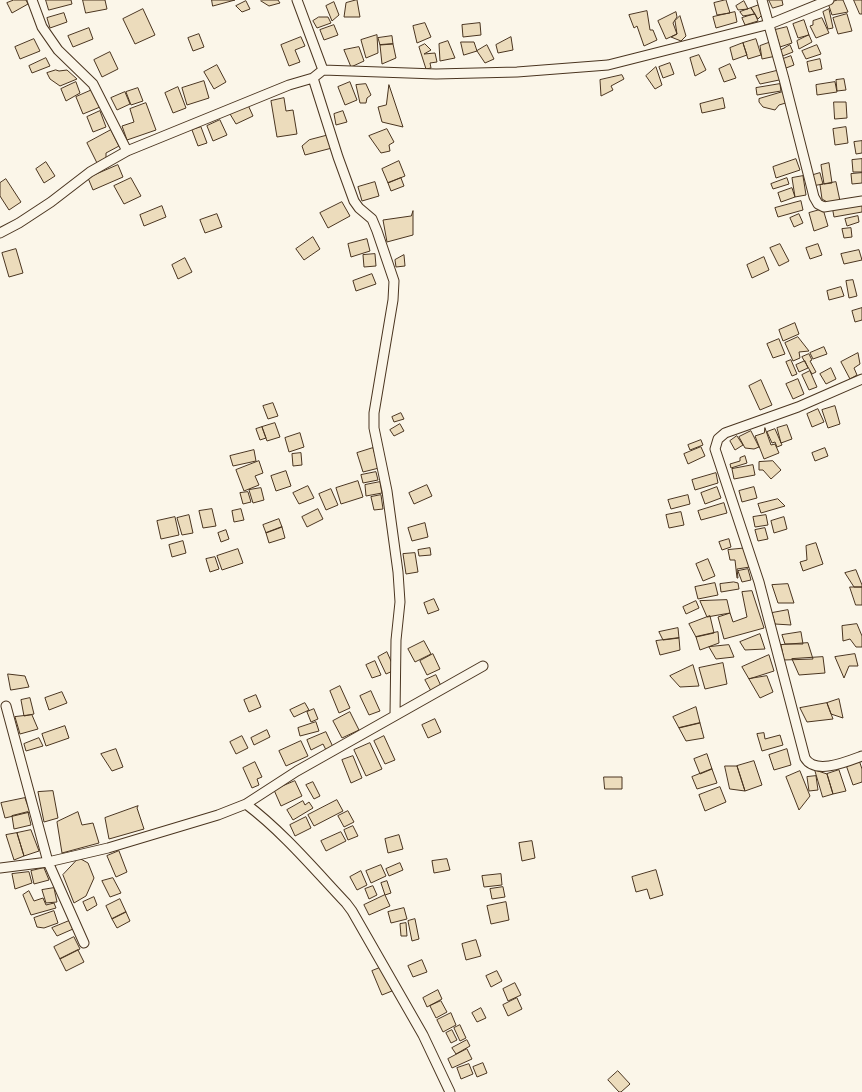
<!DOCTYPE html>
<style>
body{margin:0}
canvas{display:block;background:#fbf6e9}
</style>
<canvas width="862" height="1092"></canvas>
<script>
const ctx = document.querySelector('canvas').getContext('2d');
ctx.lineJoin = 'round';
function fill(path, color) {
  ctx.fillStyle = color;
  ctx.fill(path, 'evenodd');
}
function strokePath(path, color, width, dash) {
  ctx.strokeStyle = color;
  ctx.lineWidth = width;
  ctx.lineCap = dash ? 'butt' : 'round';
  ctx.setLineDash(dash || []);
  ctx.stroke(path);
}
const building = new Path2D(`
 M14,0H26L28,4L12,13L7,3Z
 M46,0H71L72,4L49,10Z
 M83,0H105L107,9L86,13Z
 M212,0H235L213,6Z
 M262,0H278L280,3L269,6L261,1Z
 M357,0L360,17H344L346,3Z
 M726,0L730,13L717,15L714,3Z
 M769,0H782L783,5L773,8Z
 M838,0H843L848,12L832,15L828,3Z
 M854,0H862V14H860Z
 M246,1L250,9L242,12L236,6Z
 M744,1L748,9L738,10L736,6Z
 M334,2L339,15L332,21L326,6Z
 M759,5L762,15L758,19L751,8Z
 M751,8L755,14L743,16L740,12Z
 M143,9L155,35L135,44L123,19Z
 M829,9L833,28L828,29L823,12Z
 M647,11L650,30H653L657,40L644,46L637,26L634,28L629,15Z
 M676,12L677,17L673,23L677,34L666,39L658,21Z
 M735,12L737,22L716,28L713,17Z
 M64,13L67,22L50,28L47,18Z
 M755,14L758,21L745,25L742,18Z
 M847,14L852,31L838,34L833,18Z
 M680,16L686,36L681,41L671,37L677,34L675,21Z
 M319,17H328L331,23L317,28L313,21Z
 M822,18L829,33L816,38L810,26L813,25V21Z
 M804,20L809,35L798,38L793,24Z
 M425,23L431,37L417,43L413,26Z
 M480,23L481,35L463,37L462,25Z
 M334,25L338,35L324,40L320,30Z
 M787,27L792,43L780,47L775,30Z
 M89,28L93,39L73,47L68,36Z
 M199,34L204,47L193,51L188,38Z
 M377,35L378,53L366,58L361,40Z
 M809,35L812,42L799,49L797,41Z
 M392,36L393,44L380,45L378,38Z
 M301,37L305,46L295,50L300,62L289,66L281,45Z
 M511,37L513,50L498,53L496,45Z
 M34,39L40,51L20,59L15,47Z
 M756,39L761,55L748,59L743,43Z
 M448,41L455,58L440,61L439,44Z
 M461,42H474L477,51L464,55Z
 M771,42L776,56L762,59L760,46Z
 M743,43L747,55L733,60L730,48Z
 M393,44L396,58L382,64L380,45Z
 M425,44L431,50L424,54L435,53L437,62L430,63L431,68L426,69L419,47Z
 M487,45L494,59L485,63L477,51Z
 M790,45L793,52L780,57L778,52Z
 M817,45L821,54L806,59L802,51Z
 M359,47L364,61L351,67L344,50Z
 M110,52L118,69L102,77L94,60Z
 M699,55L706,70L695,76L690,58Z
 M791,56L794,65L786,68L783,59Z
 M46,58L50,66L32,73L29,66Z
 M820,59L822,69L809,72L807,62Z
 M670,63L674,74L663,78L659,67Z
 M730,64L736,78L724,82L719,69Z
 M217,65L226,82L214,89L204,72Z
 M656,67L662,85L655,89L646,76Z
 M56,70L59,71L67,70L77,79L60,86L50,79L47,73Z
 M780,70L784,79L760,84L756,76Z
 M622,75L624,79L611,86L613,90L601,96L600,80Z
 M844,79L846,90L837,91L836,80Z
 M204,81L209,98L187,105L182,88Z
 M76,82L80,93L66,101L61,89Z
 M350,82L357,100L345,105L338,87Z
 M835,82L837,92L817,95L816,85Z
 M366,84L371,95L367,98L366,103H360L356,85Z
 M780,84L781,91L757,95L756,88Z
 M389,85L403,127L382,122L378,107L386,105Z
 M178,87L186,108L173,113L165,93Z
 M138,88L143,101L131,105L126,92Z
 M92,90L100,107L83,114L76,97Z
 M786,91L789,102L779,105L775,110L763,107L759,102V99Z
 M125,92L130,104L117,110L111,98Z
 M284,98L286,111L293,110L297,134L277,137L271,101Z
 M723,98L725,108L702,113L700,104Z
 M834,102H846L847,118L835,119Z
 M146,103L156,130L127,140L122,126L134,122L130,109Z
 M248,105L253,116L236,124L230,114Z
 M100,111L106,127L93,132L87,117Z
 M343,111L347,122L336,125L334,114Z
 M220,120L227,135L213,141L207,126Z
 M201,127L207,143L198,146L192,130Z
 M846,127L848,143L835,145L833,129Z
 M387,129L394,142L389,145L390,151L381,153L369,136Z
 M111,130L119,146L106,153V158L97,163L87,143Z
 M329,135L332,148L305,155L302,146L309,140Z
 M862,141V153L856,154L854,142Z
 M796,159L800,170L776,178L773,167Z
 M862,159V172H853L852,160Z
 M399,161L405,176L388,183L382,169Z
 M46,162L55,176L44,183L36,169Z
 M829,163L832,183L824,184L821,165Z
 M118,165L123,177L93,190L88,178Z
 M820,173L823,184L812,186L810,176Z
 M862,173V183L852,184L851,174Z
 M803,176L806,195L795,197L792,178Z
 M131,178L141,196L124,204L114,186Z
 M401,178L404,186L391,191L388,183Z
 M787,178L789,184L773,189L771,184Z
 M6,179L21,202L9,210L0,196V183Z
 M375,182L379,196L362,201L358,187Z
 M836,182L840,201L829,203L822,199L820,185Z
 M792,188L795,197L781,202L778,193Z
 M801,201L803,210L778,217L775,208Z
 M342,202L350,216L328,228L320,213Z
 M862,203V212L834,217L832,206Z
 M162,206L166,217L144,226L140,215Z
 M823,209L828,226L814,231L809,213Z
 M413,211V235L387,242L383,220L411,216Z
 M217,214L222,227L205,233L200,220Z
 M799,214L803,223L794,227L790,218Z
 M858,216L859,222L847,226L845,219Z
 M851,228L852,237L844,238L842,229Z
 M313,237L320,249L304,260L296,249Z
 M367,239L370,251L351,257L348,244Z
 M780,244L789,261L779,266L770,248Z
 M818,244L822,255L810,259L806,248Z
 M16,249L23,273L9,277L2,253Z
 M859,250L862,260L844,264L841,254Z
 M375,254L376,266L364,267L363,255Z
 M404,255L405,266L396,267L395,260Z
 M764,257L769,270L752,278L747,265Z
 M185,258L192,272L178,279L172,265Z
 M372,274L376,284L356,291L353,281Z
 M853,280L857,296L849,298L846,281Z
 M841,287L844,296L829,300L827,291Z
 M862,308V320L855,322L852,311Z
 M795,323L799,334L783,341L779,330Z
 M798,337L809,351L799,352L800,358L793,361L785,343Z
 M779,339L785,354L773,358L767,344Z
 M824,347L827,354L813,359L810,353Z
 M858,353L860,364L854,368L857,375L850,379L841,362Z
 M809,354L812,360L810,361L816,372L812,374L802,357Z
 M791,360L797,374L792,376L786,362Z
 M805,361L808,368L799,372L796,365Z
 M831,368L836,379L826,384L820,374Z
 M810,371L817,387L809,390L802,375Z
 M798,379L804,394L793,399L786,384Z
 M761,380L772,405L760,410L749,386Z
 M273,403L278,416L268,419L263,406Z
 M835,406L840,424L828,428L822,410Z
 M818,409L824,422L812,427L807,414Z
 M401,413L404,419L394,422L392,417Z
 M275,423L280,437L267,441L262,427Z
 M400,424L404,431L394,436L390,430Z
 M787,425L792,439L781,443L777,428Z
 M262,427L266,438L260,440L256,429Z
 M765,428L771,445L775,444L779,453L764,459L755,436L764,433Z
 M775,429L782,445L777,447L775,442L772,443L767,432Z
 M751,431L759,447L754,449L745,448L739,437Z
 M300,433L304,447L289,452L285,438Z
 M737,436L743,445L735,450L730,441Z
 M701,440L703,445L690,450L688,445Z
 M701,447L705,456L688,464L684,454Z
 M373,448L379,468L363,472L357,453Z
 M825,448L828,456L815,461L812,453Z
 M254,450L256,461L233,466L230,456Z
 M301,453L302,465L293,466L292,454Z
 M745,456L747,463L731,468L730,464L740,461V458Z
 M259,461L263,473L255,476L259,485L244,491L236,470Z
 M773,461L781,470L771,479L763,470H759V462Z
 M753,465L755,475L734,479L732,469Z
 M286,471L291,486L276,491L271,476Z
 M376,472L378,480L363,483L361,475Z
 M716,473L718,483L695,490L692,480Z
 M358,481L363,497L341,504L336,488Z
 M380,482L382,493L366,496L365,485Z
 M427,485L432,496L414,504L409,493Z
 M308,486L314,498L299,504L293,493Z
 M717,487L721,498L705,504L701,493Z
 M754,487L757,498L742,502L739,491Z
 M261,488L264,500L253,503L249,490Z
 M331,489L338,505L326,510L319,494Z
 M248,492L251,502L243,504L240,493Z
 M381,495L383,509L374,510L371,497Z
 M688,495L690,504L671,509L668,500Z
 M778,499L785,506L761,513L758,504Z
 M724,503L727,513L701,520L698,511Z
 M212,509L216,526L203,528L199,511Z
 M241,509L244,520L234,522L232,511Z
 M318,509L323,519L307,527L302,517Z
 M681,512L684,525L669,528L666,515Z
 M189,515L193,533L182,535L177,518Z
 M766,515L768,525L755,527L753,517Z
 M175,517L179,535L161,539L157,521Z
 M784,517L787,529L774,533L771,521Z
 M279,519L282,527L266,533L263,525Z
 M425,523L428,537L412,541L408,528Z
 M282,527L285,538L269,543L266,533Z
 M765,528L768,539L758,541L755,530Z
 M226,530L229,539L221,542L218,533Z
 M729,539L731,547L722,550L719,542Z
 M183,541L186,553L172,557L169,545Z
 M816,543L823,564L803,571L800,562L807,560L806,546Z
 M430,548L431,555L419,556L418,550Z
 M748,548L750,567L737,569L738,578H737L735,560H730L728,550Z
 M238,549L243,563L222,570L217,556Z
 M415,553L418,572L406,574L403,554Z
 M215,557L219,569L210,572L206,559Z
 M708,559L715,576L703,581L696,564Z
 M748,569L751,580L742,582L738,571Z
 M856,570L862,585V587H854L845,573Z
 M734,582L738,583L739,589L721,592L720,584Z
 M715,583L718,595L698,599L695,587Z
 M788,584L794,603H778L772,585Z
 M850,587H862V605H856Z
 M752,591L764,628L724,639L718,617L730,613L733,622L747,617L742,592Z
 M434,599L439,610L428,614L424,603Z
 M727,600L730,613L707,617L700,601Z
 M696,601L699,608L686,614L683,607Z
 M788,610L791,625L775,624L772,613Z
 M710,616L714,633L696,637L689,624Z
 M857,624L862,636V647H856L850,639L843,641L842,626Z
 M678,628L679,638L663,640L659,632Z
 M718,632L719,643L700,650L696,637Z
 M801,632L803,644H785L782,635Z
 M760,634L765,649L745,650L740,642Z
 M679,638L680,650L660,655L656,641Z
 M424,641L431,654L415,662L408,649Z
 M808,643L813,659L784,660L781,645Z
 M729,645L734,657L716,659L709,647Z
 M387,652L395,670L386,674L378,657Z
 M433,654L440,669L427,675L420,661Z
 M855,654L858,666H849L844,678L835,657Z
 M769,655L774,671L749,679L742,667Z
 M823,657L825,673L799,675L792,659Z
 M375,661L381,675L372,678L366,665Z
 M723,663L727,684L705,689L699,668Z
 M693,665L699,686L680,687L670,676Z
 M8,674L25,676L29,687L11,690Z
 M436,675L441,686L431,691L425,680Z
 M767,676L773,692L760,698L749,679Z
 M340,686L350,708L339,713L330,691Z
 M371,691L380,711L369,715L360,696Z
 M62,692L67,703L49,710L45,698Z
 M256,695L261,707L249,712L244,700Z
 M30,698L34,714L24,716L21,700Z
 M839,699L843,718L831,714L827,703Z
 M305,703L309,710L294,717L290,710Z
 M827,703L833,719L807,722L800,708Z
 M696,707L700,723L679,728L673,717Z
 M314,709L318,719L311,722L307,712Z
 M350,712L359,730L342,738L333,721Z
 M32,715L38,729L20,734L15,717Z
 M435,719L441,732L428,738L422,725Z
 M316,722L319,731L300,736L298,728Z
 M700,723L704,738L686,741L679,728Z
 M65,726L69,738L46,746L42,734Z
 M267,730L270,737L254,745L251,738Z
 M326,732L333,747L326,750L323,744L311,750L307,740Z
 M764,733L765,739L780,735L783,745L762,751L757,734Z
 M242,736L248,748L236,754L230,742Z
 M384,736L395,760L385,764L374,741Z
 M39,738L43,746L26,751L24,744Z
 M301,741L308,756L286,766L279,751Z
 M370,743L382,769L366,776L354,750Z
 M116,749L123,767L112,771L101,754Z
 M787,749L791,765L774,770L769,755Z
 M707,754L712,769L700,774L694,759Z
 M353,756L362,778L351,783L342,760Z
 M858,757L862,769V782L853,785L845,762Z
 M754,761L762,785L745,791L737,766Z
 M255,762L262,777L257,779L259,785L252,788L243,768Z
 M725,766H737L745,791L730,789Z
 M712,769L717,783L697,789L692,777Z
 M815,770L827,774L833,794L823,797Z
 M839,770L846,791L833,794L827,774Z
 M800,771L810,796L799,810L786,777Z
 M816,776L818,790L809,791L807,777Z
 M604,777H622V789H605Z
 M295,781L302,796L281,806L274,790Z
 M313,782L320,796L314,799L306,785Z
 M720,787L726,802L705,811L699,795Z
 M53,791L58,818L44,822L38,792Z
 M25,798L30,812L5,818L1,803Z
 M337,800L343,811L314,826L308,815Z
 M303,801L305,805L309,802L313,808L293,820L287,810Z
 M138,806L137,808L144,829L109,839L105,818Z
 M348,811L354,822L344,827L338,816Z
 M28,812L31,825L14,829L12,816Z
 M78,812L82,825L93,823L99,843L62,853L57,822Z
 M306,817L311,828L295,836L290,825Z
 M353,826L358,836L348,840L344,830Z
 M31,830L39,851L24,856L17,833Z
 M341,832L346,841L326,851L321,841Z
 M17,833L24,856L14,860L6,835Z
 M399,835L403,849L388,853L385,839Z
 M532,841L535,858L522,861L519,843Z
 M119,851L127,872L116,877L107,856Z
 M79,858L88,863L94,878L86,896L74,903L63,875Z
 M447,859L450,870L434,873L432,861Z
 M400,863L403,870L389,876L386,869Z
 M381,865L386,876L371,883L366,871Z
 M44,868L49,880L34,884L31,871Z
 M656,870L663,895L650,899L647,889L636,892L632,877Z
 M361,871L367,885L357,890L350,877Z
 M29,872L32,883L15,889L12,874Z
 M501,874L502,885L484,887L482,876Z
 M113,878L121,893L110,897L102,881Z
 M387,881L391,893L385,895L381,883Z
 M373,886L377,895L369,899L365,889Z
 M503,887L505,897L492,899L490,889Z
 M54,888L57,902L46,903L42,890Z
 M29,891L34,901L43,898L46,905L54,903L56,908L31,915L23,895Z
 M385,895L390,906L369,915L364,905Z
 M94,897L97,905L87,911L83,902Z
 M120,899L126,912L112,919L106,906Z
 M506,902L509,920L491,924L487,906Z
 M404,908L407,919L391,923L388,912Z
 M54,911L58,923L44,928L37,927L34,918Z
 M126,912L130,921L117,928L112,919Z
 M415,919L419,939L412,941L408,921Z
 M69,921L73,929L57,936L52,928Z
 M406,923L407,936H401L400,924Z
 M74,937L80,949L60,959L54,947Z
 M476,940L481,956L466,960L462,944Z
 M78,950L84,962L66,971L60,959Z
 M422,960L427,972L413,977L408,966Z
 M382,967L392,991L382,995L372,971Z
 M497,971L502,981L491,987L486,976Z
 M515,983L521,995L508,1001L503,989Z
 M438,990L442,999L427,1007L423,998Z
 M517,998L522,1009L508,1016L503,1005Z
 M441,1001L447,1012L436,1018L430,1006Z
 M481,1008L486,1018L477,1022L472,1013Z
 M451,1013L456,1025L443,1032L437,1020Z
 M460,1025L466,1038L460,1041L454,1028Z
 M452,1030L457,1040L451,1043L446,1033Z
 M467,1040L470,1046L456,1054L452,1048Z
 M467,1049L472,1059L452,1068L448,1059Z
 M483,1063L487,1073L477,1077L473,1067Z
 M469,1064L473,1074L461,1079L457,1068Z
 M618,1071L630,1084L621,1092H619L608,1080Z`);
fill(building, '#ecdcbc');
strokePath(building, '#4a3520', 1);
const street = new Path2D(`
 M32,0L42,27L58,50L93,84L127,151
 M297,0L323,70
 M762,0L784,79L814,197L818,204L824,207L862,201
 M313,78L338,157L354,201L359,208L372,219L377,231L394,281L393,300L374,413V428L387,491L398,572L400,602L396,640L395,715
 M0,233L19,223L51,202L90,172L127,151L289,85L313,78L323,70L436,74L517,72L608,65L770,24L829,0
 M862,379L798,407L725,433L718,439L715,449L759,582L805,758C815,775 846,762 862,756
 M6,706L48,862L84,943
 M246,804L297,771L483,666
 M0,868L48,862L108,848L218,815L246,804C283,832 314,869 346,903L352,911L423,1035L450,1092`);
strokePath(street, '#4a3520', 11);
strokePath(street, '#fbf6e9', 9);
</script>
